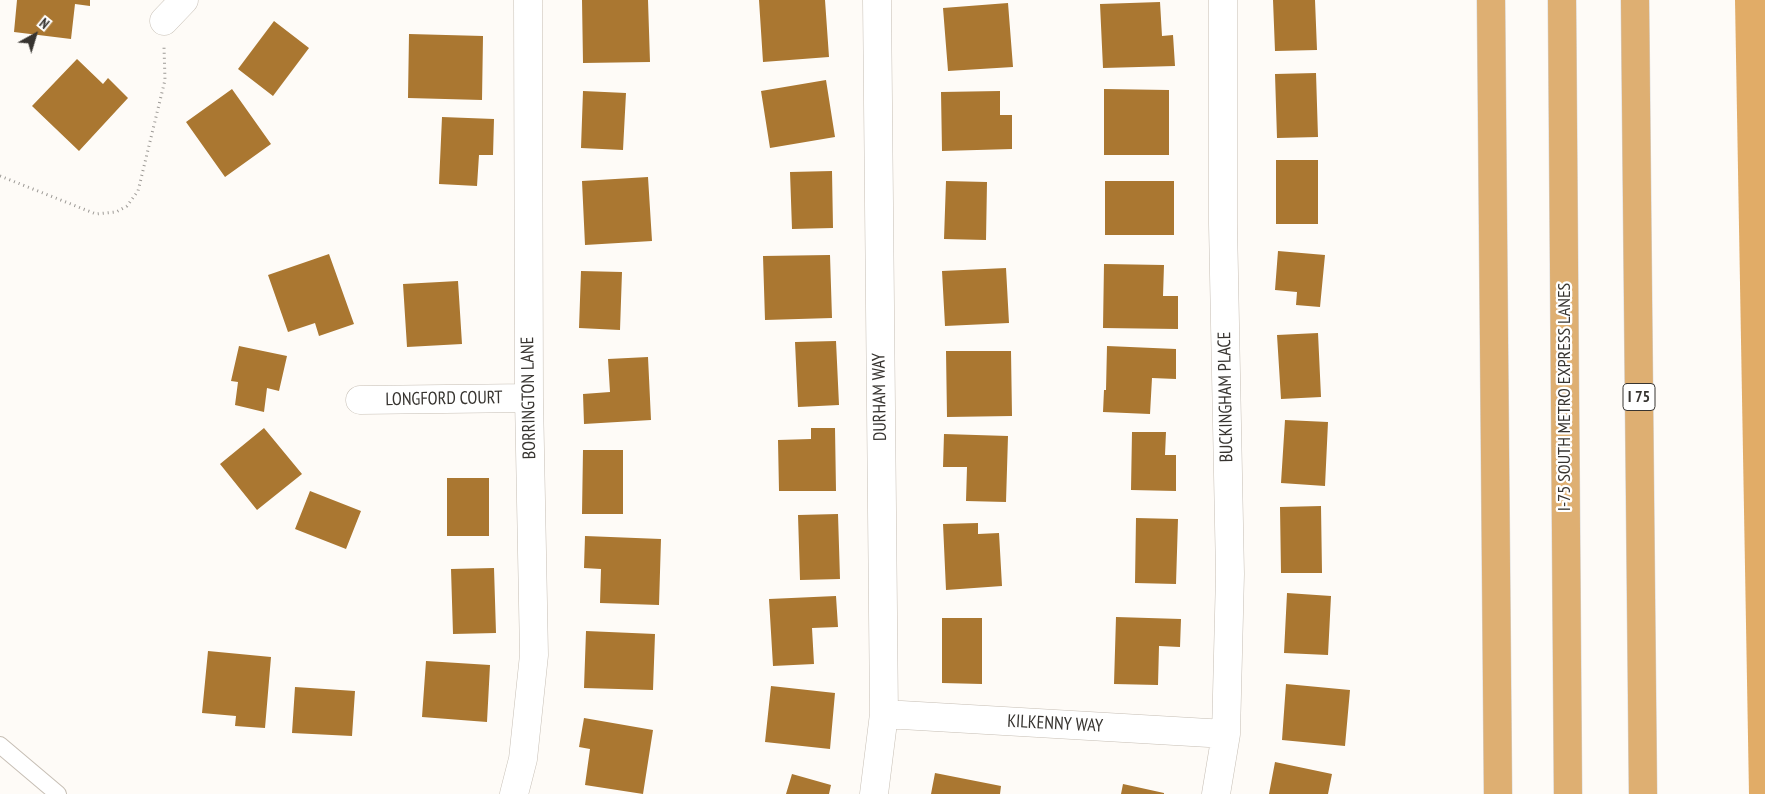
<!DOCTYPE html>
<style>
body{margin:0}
#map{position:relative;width:1765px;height:794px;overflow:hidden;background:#fefbf7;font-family:"PT Sans Narrow",sans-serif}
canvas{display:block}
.north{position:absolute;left:10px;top:10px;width:50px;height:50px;-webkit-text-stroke:4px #fff;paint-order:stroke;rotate:39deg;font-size:14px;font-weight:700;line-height:20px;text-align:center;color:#373430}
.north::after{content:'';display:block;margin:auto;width:18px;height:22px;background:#373430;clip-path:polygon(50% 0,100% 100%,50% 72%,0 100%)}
</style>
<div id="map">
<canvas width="1765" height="794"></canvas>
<div class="north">N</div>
</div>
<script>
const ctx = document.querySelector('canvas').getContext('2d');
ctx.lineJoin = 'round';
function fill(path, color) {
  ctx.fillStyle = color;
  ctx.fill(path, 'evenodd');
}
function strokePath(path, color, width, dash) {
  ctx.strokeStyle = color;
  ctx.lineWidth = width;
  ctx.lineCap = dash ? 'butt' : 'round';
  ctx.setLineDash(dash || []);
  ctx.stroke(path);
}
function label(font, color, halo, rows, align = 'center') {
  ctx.font = font + ' "PT Sans Narrow",sans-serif';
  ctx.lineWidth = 4.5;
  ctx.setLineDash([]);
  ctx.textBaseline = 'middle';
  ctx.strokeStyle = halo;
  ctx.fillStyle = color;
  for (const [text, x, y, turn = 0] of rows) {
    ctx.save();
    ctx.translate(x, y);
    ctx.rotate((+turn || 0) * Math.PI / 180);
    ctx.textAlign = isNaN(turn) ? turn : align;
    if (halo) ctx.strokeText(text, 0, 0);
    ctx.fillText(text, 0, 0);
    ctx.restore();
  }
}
fill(new Path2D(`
 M1735,0H1765V794H1749Z`), '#e1ac67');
fill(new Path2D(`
 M17,0H90V6L75,4L71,39L14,32Z
 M582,0H648L650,62L583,63Z
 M759,0H825L829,57L763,62Z
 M1273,0H1315L1317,50L1275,51Z
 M1160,2L1162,36L1173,35L1175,66L1103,68L1100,4Z
 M1008,3L1013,67L948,71L943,8Z
 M274,21L309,48L273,96L238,69Z
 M409,34L483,36L482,100L408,98Z
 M77,59L103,84L108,78L128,98L79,151L32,106Z
 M1316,73L1318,137L1277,138L1275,74Z
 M826,80L835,137L770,148L761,91Z
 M232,89L271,144L225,177L186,122Z
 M1104,89L1169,90V155H1104Z
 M583,91L626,93L623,150L581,148Z
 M1000,91V115H1012V149L942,151L941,92Z
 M442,117L494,119L493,155H479L477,186L439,184Z
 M1276,160H1318V224H1276Z
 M832,171L833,228L792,229L790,172Z
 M648,177L652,241L585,245L582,181Z
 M946,181L987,182L986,240L944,239Z
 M1105,181H1174V235H1105Z
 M1278,251L1325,255L1320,307L1296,305L1297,292L1275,290Z
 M329,254L354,324L319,336L315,323L288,332L268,275Z
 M830,255L832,318L765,320L763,256Z
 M1104,264L1164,265L1163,296H1178V329L1103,328Z
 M1006,268L1009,323L945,326L942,271Z
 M581,271L622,272L620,330L579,328Z
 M458,281L462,344L407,347L403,284Z
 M1318,333L1321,397L1281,399L1277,335Z
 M836,341L839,405L798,407L795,342Z
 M239,346L287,356L279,391L267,388L264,412L235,405L238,382L231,381Z
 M1107,346L1176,349V379L1152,378L1150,414L1103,412L1104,390H1106Z
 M946,351H1011L1012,416L947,417Z
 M648,357L651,420L584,424L583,394L610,392L608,359Z
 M1285,420L1328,422L1325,486L1281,483Z
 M264,428L302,474L257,510L220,464Z
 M811,428H835L836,491H779L778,440L811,439Z
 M1132,432H1166L1165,455H1176V491L1131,490Z
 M944,434L1008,436L1006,502L966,501L967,467H943Z
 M583,450H623V514H582Z
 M447,478H489V536H447Z
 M310,491L361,511L346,549L295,529Z
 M1321,506L1322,573H1281L1280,507Z
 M838,514L840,579L800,580L798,515Z
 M1136,518L1178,519L1176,584L1135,583Z
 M978,523V534L999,533L1002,586L946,590L943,524Z
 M585,536L661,539L659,605L600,603L601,569L584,568Z
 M494,568L496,633L453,634L451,569Z
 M1287,593L1331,596L1328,655L1284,653Z
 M836,596L838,627L812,628L814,664L773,666L769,599Z
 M1116,617L1181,619L1180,647L1159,646L1158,685L1114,684Z
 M942,618H982V684L942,683Z
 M586,631L655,634L653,690L584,688Z
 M208,651L271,657L265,728L235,726L236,716L202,713Z
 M426,661L490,665L487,722L422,717Z
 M1286,684L1350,690L1345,746L1282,740Z
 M771,686L835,693L830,749L765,742Z
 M295,687L355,691L352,736L292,733Z
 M584,718L653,730L643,794L585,785L590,749L579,747Z
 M1275,762L1332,774L1328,794H1269Z
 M935,773L1001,786L1000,794H931Z
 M792,774L831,785L829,794H786Z
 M1123,784L1164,793V794H1121Z`), '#aa7731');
const service = new Path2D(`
 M0,745L58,794`);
const minor = new Path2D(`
 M164,21L184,0
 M360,400L529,398
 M884,714L1226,734
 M514,794L523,759L534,655L529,398L528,0
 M874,794L884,714L877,0
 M1216,794L1226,734L1230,574L1223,224V0`);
const motorway = new Path2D(`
 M1491,0L1498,794
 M1562,0L1568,794
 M1635,0L1643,794`);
strokePath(service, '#c6beb4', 18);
strokePath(minor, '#c6beb4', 29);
strokePath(motorway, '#d7d6d6', 29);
strokePath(new Path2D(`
 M0,176L96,214L116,212L127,206L138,191L165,80L164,47`), '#9c9995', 3, [1, 4]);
strokePath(service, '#fff', 16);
strokePath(minor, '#fff', 28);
strokePath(motorway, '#deaf72', 28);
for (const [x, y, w] of [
 [1639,397,32]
]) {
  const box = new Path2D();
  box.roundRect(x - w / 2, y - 13.5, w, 27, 4);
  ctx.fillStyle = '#fff';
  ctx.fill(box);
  strokePath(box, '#373430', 1);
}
label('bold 16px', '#373430', null, [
 ["I 75",1639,397]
]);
label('18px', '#373430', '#fff', [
 ["DURHAM WAY",880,397,-91],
 ["BUCKINGHAM PLACE",1226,397,-91],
 ["I-75 SOUTH METRO EXPRESS LANES",1565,397,-90],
 ["BORRINGTON LANE",529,398,-91],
 ["LONGFORD COURT",444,399,-1],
 ["KILKENNY WAY",1055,724,3]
]);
</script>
